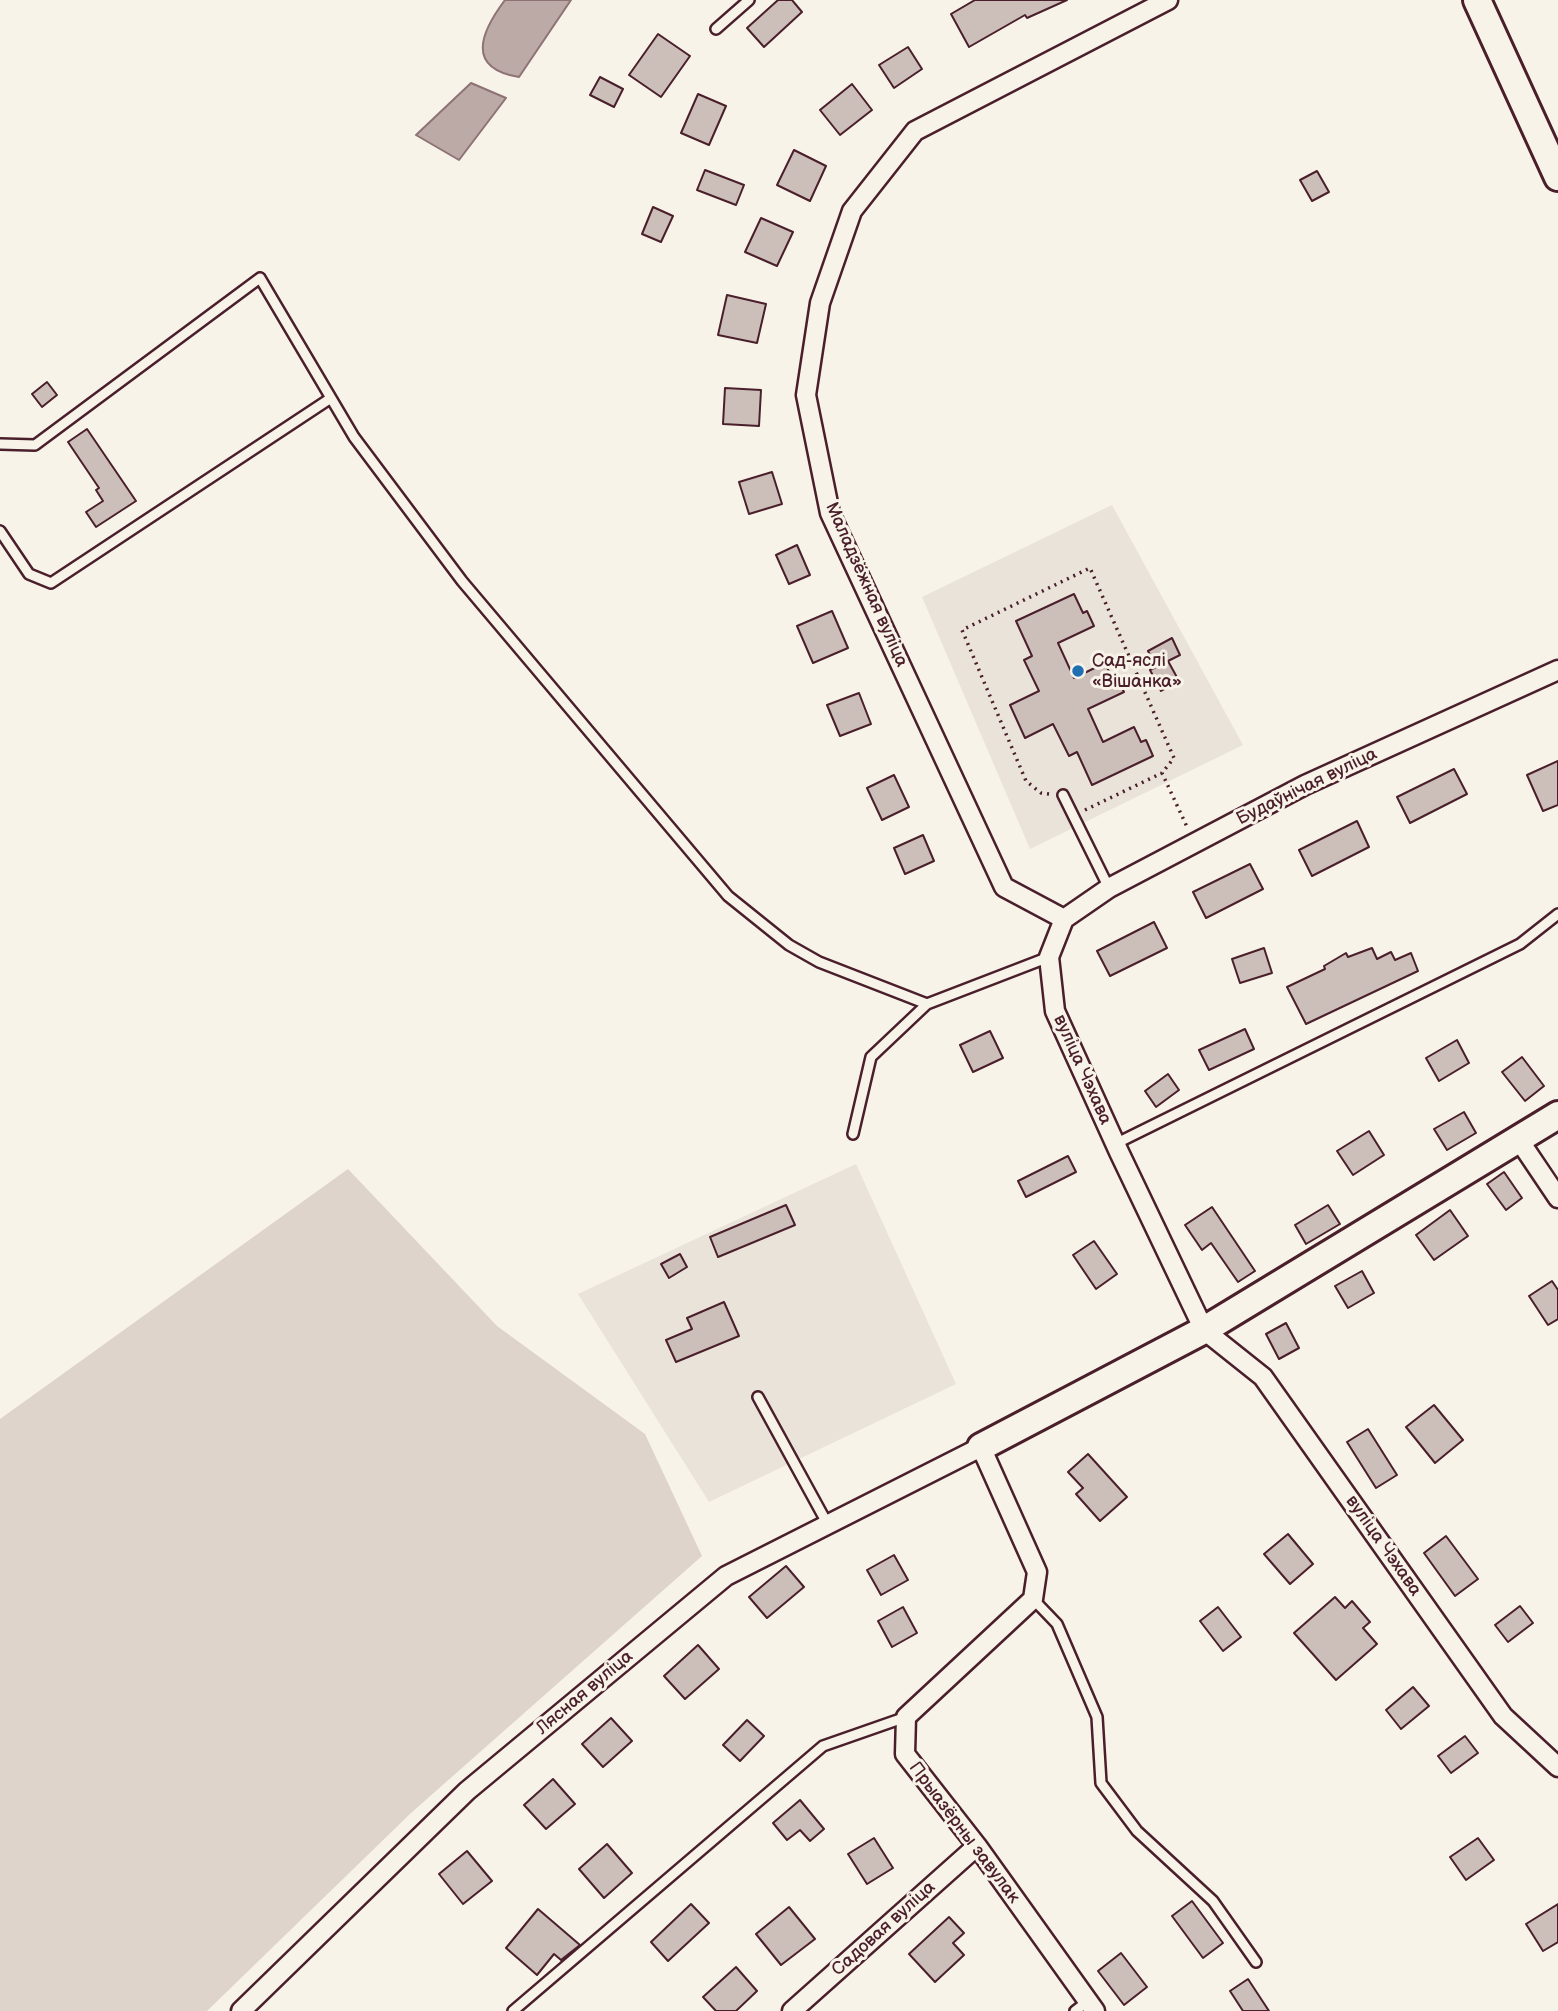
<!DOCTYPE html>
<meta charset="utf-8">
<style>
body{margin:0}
canvas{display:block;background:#f7f3e8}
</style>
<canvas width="1558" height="2011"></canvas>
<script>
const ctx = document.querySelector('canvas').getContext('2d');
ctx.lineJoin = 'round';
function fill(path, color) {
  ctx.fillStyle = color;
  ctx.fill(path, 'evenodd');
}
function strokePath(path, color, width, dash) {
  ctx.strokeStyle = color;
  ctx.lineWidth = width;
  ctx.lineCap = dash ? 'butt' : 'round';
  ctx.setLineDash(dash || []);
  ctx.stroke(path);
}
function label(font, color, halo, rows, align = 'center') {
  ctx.font = font + ' "Balsamiq Sans",sans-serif';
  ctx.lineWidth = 6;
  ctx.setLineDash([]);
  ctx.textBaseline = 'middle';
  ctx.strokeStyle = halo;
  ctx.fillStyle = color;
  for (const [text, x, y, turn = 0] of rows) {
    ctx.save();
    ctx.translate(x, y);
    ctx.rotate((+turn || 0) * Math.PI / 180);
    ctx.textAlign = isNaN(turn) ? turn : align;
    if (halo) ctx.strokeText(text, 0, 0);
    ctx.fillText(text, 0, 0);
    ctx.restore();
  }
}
fill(new Path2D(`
 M1112,505L1243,745L1030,849L922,597Z
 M856,1164L956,1384L709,1502L578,1294Z`), '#eae3da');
fill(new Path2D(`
 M348,1169L497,1326L645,1434L702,1556L411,1813L207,2011H0V1419Z`), '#ded4cc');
const water = new Path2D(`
 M505,0H571L519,77C465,68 481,32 505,0Z
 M471,83L506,98L459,160L416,135Z`);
fill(water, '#bcaaa7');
strokePath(water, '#8e7275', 2);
const building = new Path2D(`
 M778,0H792L802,12L764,47L747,28Z
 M975,0H1067L1027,18L1025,15L969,47L951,14Z
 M658,34L690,56L661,97L629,75Z
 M908,47L922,69L894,88L879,65Z
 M600,77L623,89L614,107L590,95Z
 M852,84L872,110L840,135L820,110Z
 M698,94L726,106L709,145L681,133Z
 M794,150L826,166L810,201L777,185Z
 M705,170L744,185L736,205L697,190Z
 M1317,171L1329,192L1312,201L1300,180Z
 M653,207L673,216L661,242L642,234Z
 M761,218L793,232L777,266L745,252Z
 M727,295L766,304L757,343L718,335Z
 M47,382L57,395L42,407L32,394Z
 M725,388L761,390L759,426L723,424Z
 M87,429L136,501L96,527L86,512L103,501L96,490L99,488L68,442Z
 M772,472L782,504L749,514L739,482Z
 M797,545L810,575L789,584L776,555Z
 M1074,594L1083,613L1087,611L1094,626L1058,643L1074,678L1105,663L1112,678L1116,676L1124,692L1088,709L1103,742L1134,727L1141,742L1146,740L1153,756L1092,785L1077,752L1069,756L1053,724L1025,738L1010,705L1039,691L1024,660L1032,656L1016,621Z
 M832,611L848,648L813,663L797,626Z
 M1172,638L1180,655L1168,661L1179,681L1161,691L1150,670L1156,667L1148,651Z
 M859,693L871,724L840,736L827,705Z
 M1558,761V805L1543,811L1527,775Z
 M1454,769L1467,794L1410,823L1397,797Z
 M894,775L909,807L882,820L867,788Z
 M1357,821L1369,847L1312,876L1299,850Z
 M923,835L934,861L905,874L894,848Z
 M1250,864L1263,889L1206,918L1193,892Z
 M1154,922L1167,948L1110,976L1097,951Z
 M1264,948L1272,973L1240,983L1232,959Z
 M1372,948L1377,959L1391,952L1395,960L1411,953L1418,971L1306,1024L1287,987L1325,969L1324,966L1346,953L1348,957Z
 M1245,1029L1254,1049L1209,1070L1199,1050Z
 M990,1031L1003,1058L973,1072L960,1045Z
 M1457,1040L1469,1063L1439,1081L1426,1058Z
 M1522,1057L1544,1086L1525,1101L1502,1072Z
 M1168,1074L1179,1090L1156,1107L1145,1091Z
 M1464,1112L1476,1133L1447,1150L1434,1129Z
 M1369,1131L1384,1155L1353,1175L1337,1151Z
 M1068,1156L1076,1172L1026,1197L1018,1181Z
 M1504,1172L1522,1198L1506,1210L1487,1184Z
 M786,1205L795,1225L718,1257L710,1237Z
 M1328,1205L1340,1224L1306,1244L1295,1225Z
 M1212,1207L1255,1271L1238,1282L1211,1243L1202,1250L1185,1225Z
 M1450,1210L1468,1236L1434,1260L1416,1235Z
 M1094,1241L1117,1274L1096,1289L1073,1255Z
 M680,1254L687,1267L669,1278L661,1264Z
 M1362,1271L1374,1293L1348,1308L1335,1286Z
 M1552,1281L1558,1290V1319L1548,1325L1529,1296Z
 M724,1302L739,1336L676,1362L666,1340L692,1329L687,1318Z
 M1286,1323L1299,1348L1279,1359L1266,1334Z
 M1434,1405L1463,1440L1435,1463L1406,1427Z
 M1368,1429L1397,1475L1376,1488L1347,1442Z
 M1088,1454L1127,1497L1100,1521L1076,1494L1083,1488L1068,1472Z
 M1288,1534L1313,1564L1290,1584L1264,1554Z
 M1446,1536L1478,1579L1455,1596L1424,1553Z
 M894,1555L908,1580L881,1595L867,1570Z
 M786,1566L804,1587L767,1618L749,1597Z
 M1335,1597L1345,1608L1352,1601L1370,1622L1363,1628L1377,1644L1336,1680L1294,1633Z
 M1520,1606L1533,1623L1508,1642L1495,1625Z
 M903,1607L917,1633L892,1647L878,1621Z
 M1218,1607L1241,1637L1223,1651L1200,1621Z
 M698,1645L719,1669L685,1699L664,1676Z
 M1413,1687L1429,1706L1401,1729L1386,1710Z
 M611,1718L632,1741L603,1767L582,1744Z
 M747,1720L764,1736L740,1761L723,1745Z
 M1465,1736L1478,1753L1451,1773L1438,1756Z
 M553,1779L575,1804L546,1829L524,1805Z
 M800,1800L824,1829L810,1841L800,1830L787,1840L773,1823Z
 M874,1838L893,1868L867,1884L848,1854Z
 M1478,1838L1494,1860L1466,1880L1450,1857Z
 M607,1844L632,1873L604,1898L579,1869Z
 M467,1851L492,1881L463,1904L439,1874Z
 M1192,1901L1223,1943L1203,1958L1172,1916Z
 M691,1904L709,1923L668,1961L651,1942Z
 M1558,1904V1942L1543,1951L1526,1924Z
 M789,1907L815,1939L781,1965L756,1934Z
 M538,1909L580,1945L561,1960L554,1954L537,1975L506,1948Z
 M949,1917L964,1933L953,1943L964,1955L935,1982L909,1954Z
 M1121,1953L1147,1987L1124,2005L1098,1971Z
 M736,1967L757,1991L736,2011H716L703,1997Z
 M1248,1979L1269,2011H1243L1230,1991Z`);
fill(building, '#ccbfb9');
strokePath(building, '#4a1f2b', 2);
const lane = new Path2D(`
 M716,29L749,0
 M0,444L35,445L260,278L354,437L462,581L728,896L789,945L819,962L927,1004
 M0,531L29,574L51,583L331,398
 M1063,795L1109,888
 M853,1134L871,1057L927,1004L1049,957
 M1115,1144L1520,944L1558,914
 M758,1397L827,1523
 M1033,1599L1057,1624L1097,1717L1101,1783L1137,1831L1213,1901L1256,1962
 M513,2011L823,1746L906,1717
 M1075,2011L1088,2001`);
const street = new Path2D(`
 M1064,919L1004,887L830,513L806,395L820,303L852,211L915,131L1168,0
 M1064,919L1049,957L1055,1011L1119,1152L1204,1330L1263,1377L1503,1716L1558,1767
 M1064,919L1109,888L1305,785L1558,670
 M1519,1140L1558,1198
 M241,2011L467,1791L726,1576L981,1447L1037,1572L1033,1599L906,1717L905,1754L977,1846L1095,2011
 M792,2011L977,1846`);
const secondary = new Path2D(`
 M1477,0L1558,177
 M981,1447L1204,1330L1558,1115`);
strokePath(lane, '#4a1f2b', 14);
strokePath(street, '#4a1f2b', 23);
strokePath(secondary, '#4a1f2b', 32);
strokePath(new Path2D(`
 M1049,794L1041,793L1026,781L962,630L1090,568L1174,758L1162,773L1188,829
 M1085,810L1162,773`), '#4a1f2b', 3.5, [2, 5]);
strokePath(lane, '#f7f3e8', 9);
strokePath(street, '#f7f3e8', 18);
strokePath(secondary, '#f7f3e8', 26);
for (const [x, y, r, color] of [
 [1078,671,7,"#1f6fb2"]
]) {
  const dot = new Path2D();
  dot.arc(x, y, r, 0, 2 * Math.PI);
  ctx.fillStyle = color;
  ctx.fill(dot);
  strokePath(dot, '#f7f3e8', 2.5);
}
label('18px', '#4a1f2b', '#f7f3e8', [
 ["Маладзёжная вуліца",866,585,66],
 ["Будаўнічая вуліца",1307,787,-26],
 ["вуліца Чэхава",1082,1070,66],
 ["вуліца Чэхава",1383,1546,55],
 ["Лясная вуліца",585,1693,-40],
 ["Прыазёрны завулак",964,1833,53],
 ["Садовая вуліца",884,1929,-42]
]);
label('18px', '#4a1f2b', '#f7f3e8', [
 ["Сад-яслі",1092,661],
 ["«Вішанка»",1092,682]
], 'left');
</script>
